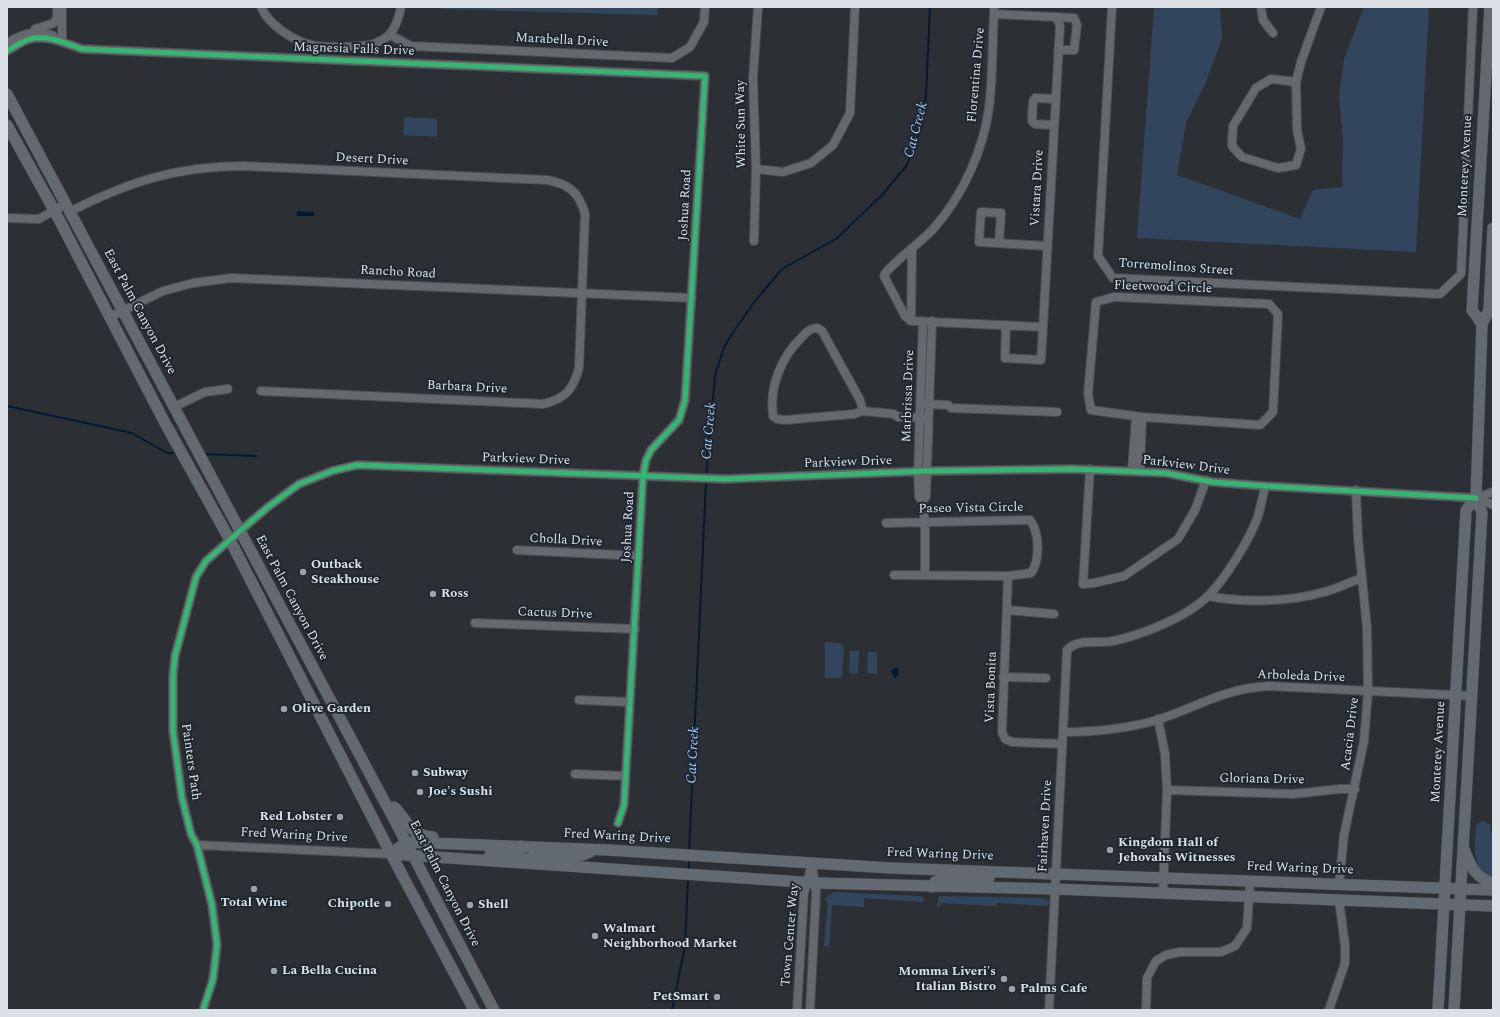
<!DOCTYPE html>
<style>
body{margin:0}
#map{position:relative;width:1500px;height:1017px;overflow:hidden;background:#2c3035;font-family:Spectral,serif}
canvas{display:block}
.frame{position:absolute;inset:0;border:8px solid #dbe0e6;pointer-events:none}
</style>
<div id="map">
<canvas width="1500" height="1017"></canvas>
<div class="frame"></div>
</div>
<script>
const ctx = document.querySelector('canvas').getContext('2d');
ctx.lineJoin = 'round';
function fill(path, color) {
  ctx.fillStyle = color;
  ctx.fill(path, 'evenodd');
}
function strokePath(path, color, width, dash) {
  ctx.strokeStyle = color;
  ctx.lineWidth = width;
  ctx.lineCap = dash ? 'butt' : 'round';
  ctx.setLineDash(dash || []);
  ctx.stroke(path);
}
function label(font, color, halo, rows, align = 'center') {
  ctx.font = font + ' Spectral,serif';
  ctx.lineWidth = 4;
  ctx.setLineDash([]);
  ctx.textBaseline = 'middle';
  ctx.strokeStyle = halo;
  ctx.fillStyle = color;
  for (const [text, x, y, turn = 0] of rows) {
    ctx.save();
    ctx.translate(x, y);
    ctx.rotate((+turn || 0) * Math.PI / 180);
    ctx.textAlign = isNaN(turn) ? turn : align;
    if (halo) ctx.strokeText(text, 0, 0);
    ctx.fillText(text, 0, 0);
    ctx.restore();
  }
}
fill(new Path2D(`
 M441,7H657L658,15L440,9Z
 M1154,7H1220L1222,39L1205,84L1186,123L1177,175L1300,219L1313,190L1342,187L1343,140L1339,97L1344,59L1364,7H1429L1416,252L1137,238Z
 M404,117L437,119V137L403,135Z
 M825,642L839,643L844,647L842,677L839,678H825Z
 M850,651H859L858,674L849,673Z
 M868,652H877V674L867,673Z
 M1484,821L1490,825L1493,840V877C1470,870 1475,844 1476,825Z
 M833,892L920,896L924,898V902L864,898V907L832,905L829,947L824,946L828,904L825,899Z
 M939,896L1043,898L1051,902L1050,904L1047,906L997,903L996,906L940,903V907L937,906Z`), '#31465d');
fill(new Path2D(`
 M297,211L314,212V216H297Z
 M896,667L898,668L899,674L895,679L891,671Z`), '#051a32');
strokePath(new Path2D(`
 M7,406L132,433L167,453H178
 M204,454L256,456
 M706,477L715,376L724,347L734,331L755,301L782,269L836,239L881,196L907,165L920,130L926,95L930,7
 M689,852L706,481
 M689,870V859
 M672,1010L685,946L688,879`), '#051a32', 2);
const minor = new Path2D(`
 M261,7C268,24 293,41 311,45C323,48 357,47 370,45C375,44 385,39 389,35C395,29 400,15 401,7
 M1112,7L1098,256L1113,278L1440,294L1461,274L1473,7
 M1261,7L1263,20L1273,33
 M994,14L1056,17L1060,26L1043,327L911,321L905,316L884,276C887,267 925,239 934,228C963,195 983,151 989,108C993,77 992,45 994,14V7
 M1056,17L1074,18L1077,25L1074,50H1058
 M35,29L54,23L57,17V7
 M390,35L411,46L672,58L690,47L704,22L705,7
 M62,42V7
 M7,43C23,34 34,30 52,35L56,39
 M7,51C14,47 22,41 30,39C46,34 67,44 82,49L705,76L685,400L679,420L651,450L646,460L643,476L624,805L618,823
 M1271,79L1296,82L1297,130L1301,149L1296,165L1278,168L1242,157L1232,146L1233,126L1256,88Z
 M1296,82L1301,62L1321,7
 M1054,125L1035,124L1032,121L1033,101L1035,98L1055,99
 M756,169L783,172L811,163L833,145L850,113L855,7
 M69,212C128,182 177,166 244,166L547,180C569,184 579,192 585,214L579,368C573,390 565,399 543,404L261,391
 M7,218L39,219L65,204
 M754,241L756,169L753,78L758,7
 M999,243L1001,213L981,212L979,242L1047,246
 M1114,297L1269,304L1278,314L1273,412L1260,425L1142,417L1091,410L1088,394L1096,302Z
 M110,317L163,291L193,283L231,278L692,298
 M911,321L912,250
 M923,321L918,471L919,497L922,501L925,522V575
 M1006,325L1005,358L1041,360L1043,327
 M924,404L948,405L951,408L1057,412
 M174,407L205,392L228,389
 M863,411L854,414L785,420L777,419L773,416C769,387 781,357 802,337C806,332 810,328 817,328L822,331L860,400L863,411L894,414L898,417L928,418
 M1090,469L1083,584L1094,583L1124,576L1178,539L1195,510L1206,480
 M1132,471L1136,417
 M1140,471L1142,417
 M1476,498L1493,492
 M922,501L926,497L932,321
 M886,523L1030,520C1040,533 1040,561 1031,573L1008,576L894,575
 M517,550L639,556
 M1008,576L1002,732L1005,739L1012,742L1062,744
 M1208,596C1243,603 1290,602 1324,592C1337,589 1349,582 1362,578
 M1007,610L1054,614
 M475,623L635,629
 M1003,677L1046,678
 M579,700L629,702
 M1158,719L1165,754L1167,790L1163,893
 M1063,732C1095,732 1126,729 1157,720C1198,707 1222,689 1268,686L1473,696
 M575,774L626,776
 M1167,790L1293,794L1339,789H1355
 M197,845L391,854
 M1339,885L1344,835L1364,741L1368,692L1367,628L1358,538L1356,490
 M203,1010L213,979L217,945L212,905L197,845L191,834L182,798L173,731V676L175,656L196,577L206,561L240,531L268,507L299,484L332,471L357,465L725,479L926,471L1073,469L1166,473L1212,482L1265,486L1476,498L1493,505
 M797,1010L804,893L812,864
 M810,1010L816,893L812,865
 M1049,1010L1067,650C1078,638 1097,644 1113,641C1142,635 1187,617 1208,596C1226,578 1250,539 1258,516C1261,506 1263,496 1265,486
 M1146,1010L1147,978L1156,961L1166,955L1180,952H1221L1235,946L1247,928L1250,881
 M1329,1010L1345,963V945L1339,900`);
const major = new Path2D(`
 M7,94L396,823L494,1010
 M7,125L54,210L165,423L230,540L391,854L474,1010
 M1482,324L1472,310L1490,7
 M394,807C409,822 409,835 433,837
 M1464,849C1470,865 1475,878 1493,883
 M391,854L406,842L608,850L890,868L1493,890
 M391,854L816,883L1055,889L1493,906
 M490,854L512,855L520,851L521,846
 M523,862C539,849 570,863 590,852
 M932,887L935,882L940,879L989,878
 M1438,1010L1466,510L1476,498
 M1454,1010L1482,513L1476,498L1482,324L1489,310L1493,228`);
strokePath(minor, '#494d51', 10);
strokePath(major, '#494d51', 12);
strokePath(minor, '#65686c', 8);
strokePath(major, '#636970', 11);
strokePath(new Path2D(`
 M7,51C14,47 22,41 30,39C46,34 67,44 82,49L705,76L685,400L679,420L651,450L646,460L643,476L624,805L618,823
 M203,1010L213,979L217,945L212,905L197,845L191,834L182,798L173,731V676L175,656L196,577L206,561L240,531L268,507L299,484L332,471L357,465L725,479L926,471L1073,469L1166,473L1212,482L1265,486L1476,498`), '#33b770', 5);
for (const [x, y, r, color] of [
 [303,572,4,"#9ea2a8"],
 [433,594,4,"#9ea2a8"],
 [284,709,4,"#9ea2a8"],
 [415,773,4,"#9ea2a8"],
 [420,792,4,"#9ea2a8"],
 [340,817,4,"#9ea2a8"],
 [1110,850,4,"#9ea2a8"],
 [254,889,4,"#9ea2a8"],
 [388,904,4,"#9ea2a8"],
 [470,905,4,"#9ea2a8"],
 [595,936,4,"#9ea2a8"],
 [274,971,4,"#9ea2a8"],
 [1004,979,4,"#9ea2a8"],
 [1012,989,4,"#9ea2a8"],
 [717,997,4,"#9ea2a8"]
]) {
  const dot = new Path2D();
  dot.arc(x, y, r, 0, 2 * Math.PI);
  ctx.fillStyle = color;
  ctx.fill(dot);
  strokePath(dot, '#1e262f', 1.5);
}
label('13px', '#dbe0e6', '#1e262f', [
 ["Marabella Drive",562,41,3],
 ["Magnesia Falls Drive",354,50,2],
 ["Florentina Drive",977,75,-85],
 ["White Sun Way",742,124,-91],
 ["Desert Drive",372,160,3],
 ["Monterey Avenue",1466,166,-87],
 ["Vistara Drive",1038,188,-87],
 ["Joshua Road",686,205,-87],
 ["Torremolinos Street",1176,268,4],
 ["Rancho Road",398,273,3],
 ["Fleetwood Circle",1163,288,2],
 ["East Palm Canyon Drive",139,312,62],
 ["Barbara Drive",467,388,3],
 ["Marbrissa Drive",909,396,-88],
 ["Parkview Drive",526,460,2],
 ["Parkview Drive",848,463,-2],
 ["Parkview Drive",1186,466,7],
 ["Paseo Vista Circle",971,509,-1],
 ["Joshua Road",629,527,-87],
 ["Cholla Drive",566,541,3],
 ["East Palm Canyon Drive",291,598,62],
 ["Cactus Drive",555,614,2],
 ["Arboleda Drive",1301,677,2],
 ["Vista Bonita",992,687,-88],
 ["Acacia Drive",1351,734,-83],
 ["Monterey Avenue",1439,752,-87],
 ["Painters Path",190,762,82],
 ["Gloriana Drive",1262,780,1],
 ["Fairhaven Drive",1046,826,-87],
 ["Fred Waring Drive",294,836,3],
 ["Fred Waring Drive",617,837,3],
 ["Fred Waring Drive",940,855,2],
 ["Fred Waring Drive",1300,869,2],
 ["East Palm Canyon Drive",444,884,63],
 ["Town Center Way",791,935,-85]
]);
label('bold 13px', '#dbe0e6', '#1e262f', [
 ["Outback",311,565],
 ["Steakhouse",311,580],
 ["Ross",441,594],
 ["Olive Garden",292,709],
 ["Subway",423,773],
 ["Joe's Sushi",428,792],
 ["Red Lobster",332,817,"right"],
 ["Kingdom Hall of",1118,843],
 ["Jehovahs Witnesses",1118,858],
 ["Total Wine",254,903,"center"],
 ["Chipotle",380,904,"right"],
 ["Shell",478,905],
 ["Walmart",603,929],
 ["Neighborhood Market",603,944],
 ["La Bella Cucina",282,971],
 ["Momma Liveri's",996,972,"right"],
 ["Italian Bistro",996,987,"right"],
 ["Palms Cafe",1020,989],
 ["PetSmart",709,997,"right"]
], 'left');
label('italic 14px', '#9cc7f9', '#1e262f', [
 ["Cat Creek",917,130,-75],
 ["Cat Creek",710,431,-85],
 ["Cat Creek",694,755,-87]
]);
</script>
